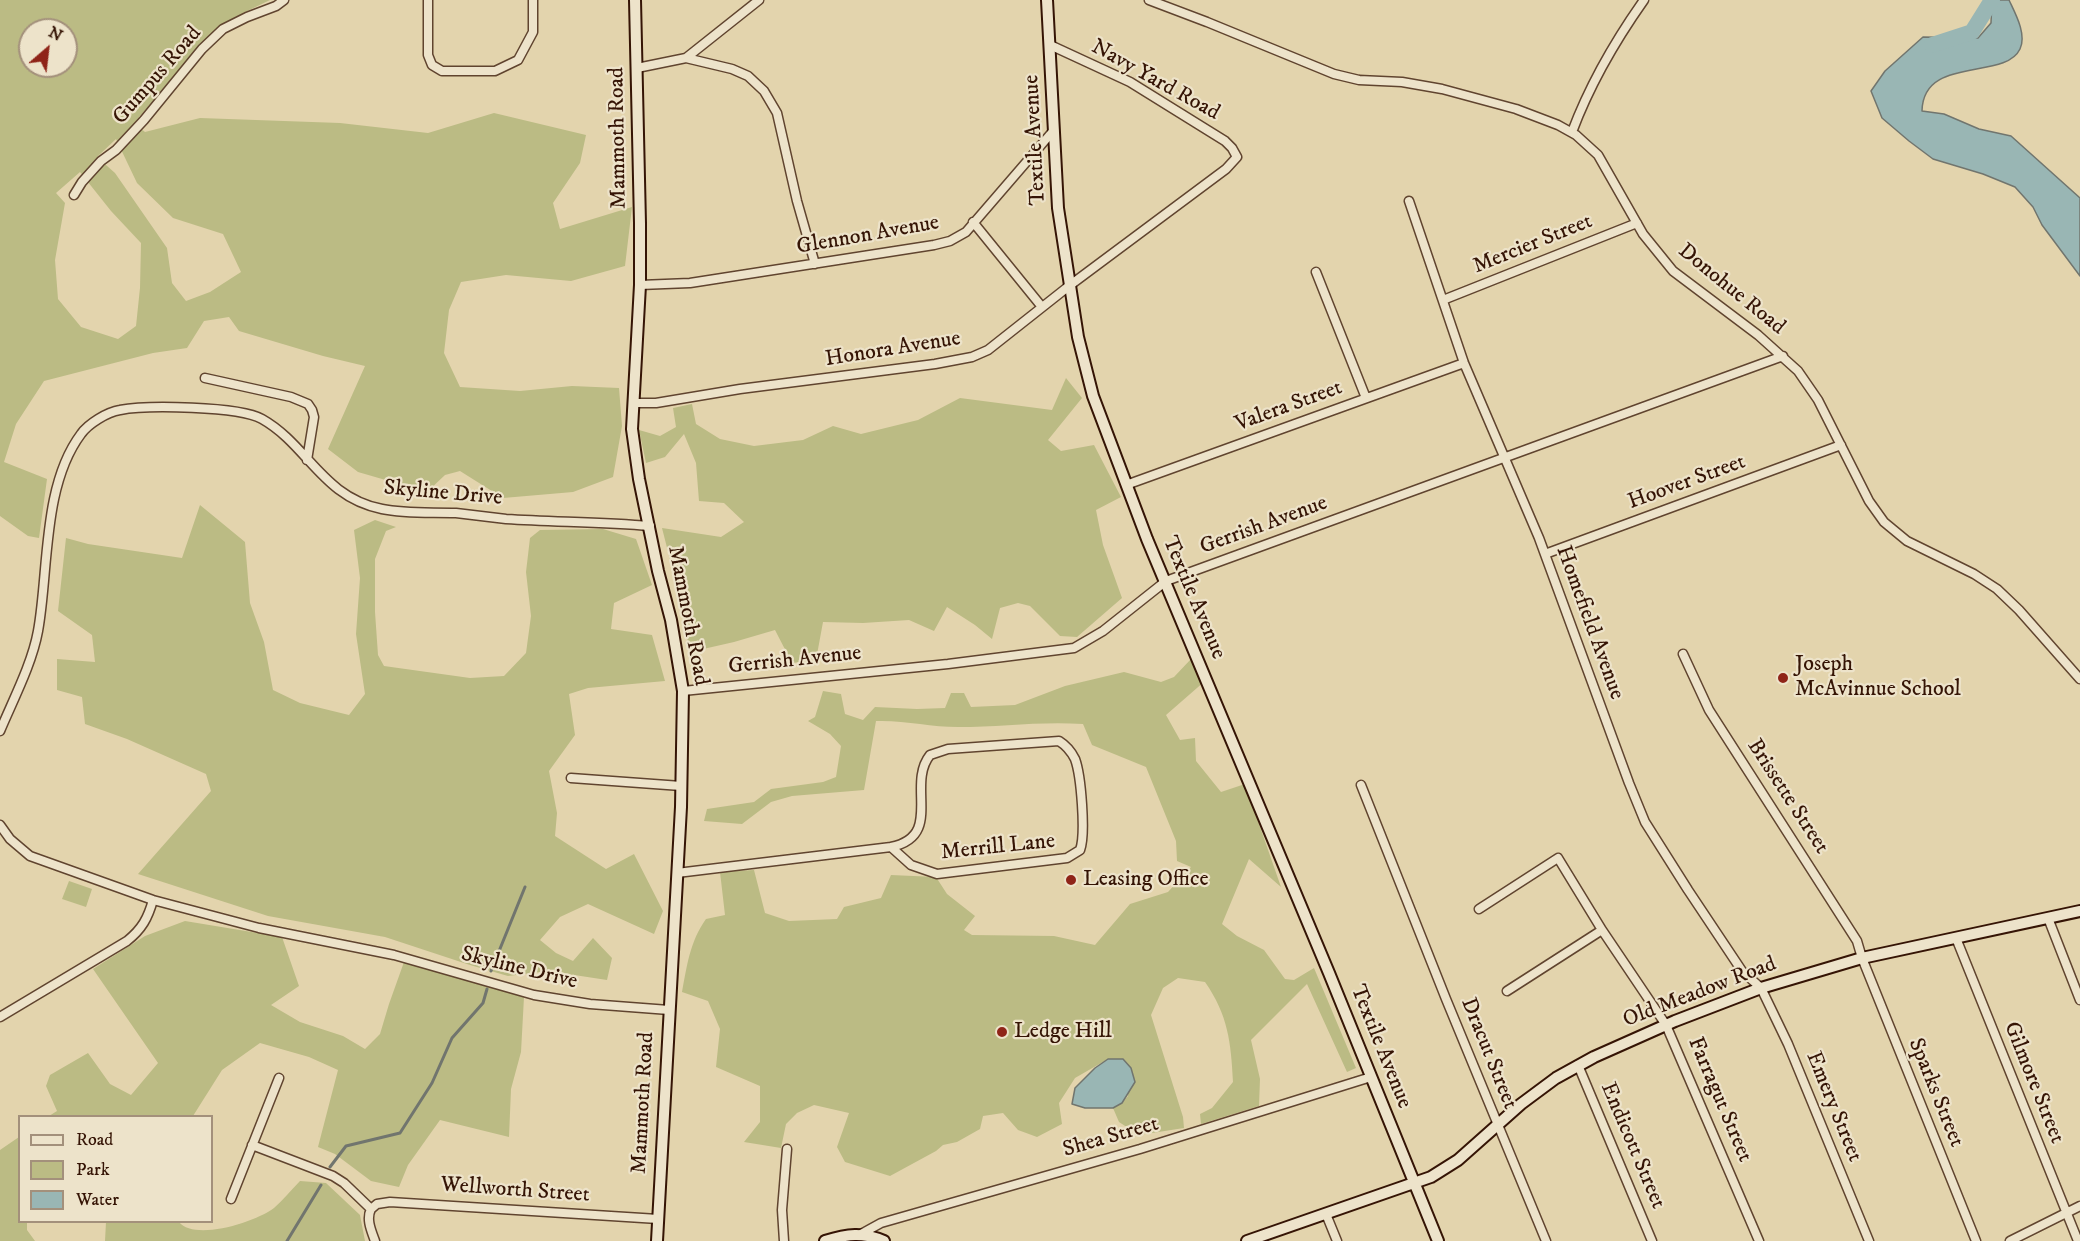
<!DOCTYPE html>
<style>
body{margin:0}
#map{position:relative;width:2080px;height:1241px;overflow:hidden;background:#e3d4ad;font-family:"IM FELL DW Pica",serif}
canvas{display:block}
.legend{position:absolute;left:18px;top:1115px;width:195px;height:108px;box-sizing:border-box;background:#ede3ca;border:2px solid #a3907b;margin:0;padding:8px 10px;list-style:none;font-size:18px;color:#351405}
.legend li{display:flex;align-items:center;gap:12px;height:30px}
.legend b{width:30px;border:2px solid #a3907b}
.north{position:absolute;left:18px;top:18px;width:60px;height:60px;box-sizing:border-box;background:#ede3ca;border:2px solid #a3907b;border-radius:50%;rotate:28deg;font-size:16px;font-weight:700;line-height:24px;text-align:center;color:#351405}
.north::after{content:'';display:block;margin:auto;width:21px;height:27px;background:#8f2418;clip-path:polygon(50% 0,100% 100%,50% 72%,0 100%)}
</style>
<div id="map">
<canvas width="2080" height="1241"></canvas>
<ul class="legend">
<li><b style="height:8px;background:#ede3ca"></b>Road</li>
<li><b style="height:16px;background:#bbbb84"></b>Park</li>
<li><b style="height:16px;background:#99b6b4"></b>Water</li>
</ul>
<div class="north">N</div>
</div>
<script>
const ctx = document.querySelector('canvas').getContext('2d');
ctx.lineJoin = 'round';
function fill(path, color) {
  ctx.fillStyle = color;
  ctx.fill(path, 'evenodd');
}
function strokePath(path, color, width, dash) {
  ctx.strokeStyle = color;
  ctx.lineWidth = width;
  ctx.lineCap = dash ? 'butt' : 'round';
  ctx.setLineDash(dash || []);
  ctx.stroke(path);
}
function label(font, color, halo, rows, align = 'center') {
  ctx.font = font + ' "IM FELL DW Pica",serif';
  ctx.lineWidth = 4.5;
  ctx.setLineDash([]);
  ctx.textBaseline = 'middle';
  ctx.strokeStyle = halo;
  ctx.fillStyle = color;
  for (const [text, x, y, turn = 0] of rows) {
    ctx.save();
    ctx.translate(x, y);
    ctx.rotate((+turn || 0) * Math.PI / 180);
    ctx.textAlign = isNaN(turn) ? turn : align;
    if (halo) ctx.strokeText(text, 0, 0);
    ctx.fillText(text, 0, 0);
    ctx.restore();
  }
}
fill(new Path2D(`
 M0,0H270L243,13L200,47L134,123L145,132L200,118L340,123L428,133L494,113L586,135L580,163L553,203L560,229L632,207L625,266L571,281L506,275L461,282L449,310L444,353L460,387L520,391L572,386L619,388L622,426L613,477L573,492L503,498L460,471L445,475L427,492L358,472L328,449L365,366L323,356L239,331L229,317L204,321L187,348L153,353L44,381L16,424L4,462L47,479L39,538L28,536L0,516ZM30,30H66V66H30ZM116,139L137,183L173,218L223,234L241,272L210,292L186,301L172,283L167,248L115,173L97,157ZM80,172L111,211L141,243L140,288L136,326L118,339L81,327L58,299L55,260L65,203L56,193Z
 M1066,378L1082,398L1048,440L1061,451L1094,445L1121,497L1096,510L1103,545L1122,598L1077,637L1060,636L1030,606L1018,603L1000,608L992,639L975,625L947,607L934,631L909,620L863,623L823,622L816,660L792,663L775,630L734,642L690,652L675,579L662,528L721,537L744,522L724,503L699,501L696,463L684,434L665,457L646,463L639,430L660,436L676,427L673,408L692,404L696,424L720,439L754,446L803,440L833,426L861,434L918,420L960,398L1052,410Z
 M200,505L245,542L250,603L264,642L273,690L300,703L349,715L365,694L356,634L360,578L354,530L375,520L396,527L386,531L375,559V612L378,655L384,666L470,678L504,676L526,653L531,616L526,572L530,538L540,530L603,529L636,539L652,585L614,603L611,629L652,635L665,681L588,688L569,694L575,735L549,771L557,813L555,836L606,869L634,854L663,911L654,934L588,904L560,917L540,940L556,953L573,961L593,938L612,958L607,980L548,971L508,976L470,965L385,937L268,916L138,874L211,791L206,774L127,739L85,724L82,697L57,690V659L95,662L92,635L58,611L66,538L88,544L182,558Z
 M1191,659L1205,681L1166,715L1180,740L1195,738L1196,761L1221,792L1245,784L1281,887L1249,859L1222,924L1237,936L1264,950L1285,979L1294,980L1314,968L1356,1068L1347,1072L1307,984L1251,1040L1260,1079L1259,1106L1201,1124L1200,1114L1212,1108L1233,1082C1231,1042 1228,1015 1205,982L1178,978L1163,988L1151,1015L1183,1117L1184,1128L1139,1135L1119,1122L1113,1108L1122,1103L1128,1096L1108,1059L1075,1078L1059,1103L1062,1124L1037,1137L1018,1130L1003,1113L983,1116L980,1129L957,1142L943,1145L936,1151L890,1176L845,1162L837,1147L849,1113L814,1105L797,1113L786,1124L781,1148L744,1142L760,1122V1086L716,1067L720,1029L708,1001L682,992C687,966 690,941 706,919L725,915L720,872L754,870L765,913L789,921L837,919L844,907L881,898L891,875L936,877L947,894L975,916L964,930L972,935L1054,936L1095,945L1130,904L1168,892L1191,867L1177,861L1176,841L1146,767L1092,745L1083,724C1041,721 1000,727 958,727C931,727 904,720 876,721L864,790L792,796L771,802L742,824L704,821L707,809L754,802L771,789L823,782L836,777L841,746L830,734L808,721L815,717L823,691L841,694L845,714L863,720L875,707L917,709L945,708L951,693H964L971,707L1015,705L1065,686L1124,672L1161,682L1174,677Z
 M69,881L92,889L86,907L62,899Z
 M185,921L282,937L299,986L271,1005L300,1022L343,1036L365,1049L380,1034L389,1004L404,962L524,997L521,1052L511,1089L509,1137L440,1120L408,1165L399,1187L371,1181L335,1154L318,1147L338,1070L309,1057L260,1043L222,1070L193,1116H49L57,1111L46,1086L50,1075L88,1053L110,1084L131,1095L158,1063L93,969L145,936Z
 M19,1137L20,1222H27V1230L35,1241H0V1150Z
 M300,1181L326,1183L360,1215L365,1241H105L106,1222H179C194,1241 254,1223 274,1208C283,1200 291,1190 300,1181Z`), '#bbbb84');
const water = new Path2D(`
 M1992,0H2009C2015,13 2027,34 2020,49C2005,81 1923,55 1922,111L1944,114L1979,129L2011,136L2080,198V276L2042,225L2033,207L2015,187L1983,174L1933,159L1909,141L1882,118L1871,91L1885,71L1923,37L1978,38L1991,23Z
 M1108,1059H1123L1131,1068L1135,1082L1122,1103L1113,1108H1085L1072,1104L1075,1088L1095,1068Z`);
fill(water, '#99b6b4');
strokePath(water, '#71756e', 1.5);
strokePath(new Path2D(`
 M491,971L525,887
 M330,1167L346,1146L400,1133L432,1083L452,1038L483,1003L487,989
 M287,1241L321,1185`), '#71756e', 3);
strokePath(new Path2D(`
 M1932,45L1972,32L1992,0`), '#99b6b4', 16);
const street = new Path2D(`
 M428,0V55L432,65L442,71H495L518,60L533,32V0
 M1149,0L1207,22L1334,74L1359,80L1402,82L1442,89L1516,109L1558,125L1576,135L1598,155L1643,234L1673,271L1758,335L1798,371L1818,400L1869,501L1884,522L1907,541L1974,574L1997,589L2019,610L2080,679
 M686,58L732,69L748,76L764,91L777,113L797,201L815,264
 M637,68L686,58L759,0
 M1572,132C1590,84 1615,41 1644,0
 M74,195L82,182L101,161L116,150L144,120L202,49L223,29L247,17L276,6L284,0
 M1409,201L1464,363L1539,538L1629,783L1645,822L1688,890L1742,971L1761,988L1788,1044L1869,1241
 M973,222L1042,307
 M1316,272L1366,398
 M640,285L690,283L934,245L950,241L966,232L1054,130
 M1443,300L1637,223
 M205,378L291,397L308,404L312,410L314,417L307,460
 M633,403H656L740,389L935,364L972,357L988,350L1069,286L1226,169L1237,157L1232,148L1225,141L1130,82L1050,45
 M1126,485L1464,363
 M1545,554L1841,445
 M1683,654L1709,710L1857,941L1862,958L1976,1241
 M683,691L948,664L1074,648L1103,631L1166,581L1783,356
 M0,731C13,700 32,664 38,631C49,571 42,486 81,434C88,424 107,412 120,410C146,405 239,406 262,419C308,445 322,497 382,509C406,514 431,512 456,513C472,515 489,517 506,519C554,522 602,522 650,526
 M571,778L681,786
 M1361,785L1446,999L1546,1241
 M0,825L10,839L30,856L153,900L259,928L394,955L534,995L590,1004L669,1010
 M677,873L891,847L911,865L937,874L1067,858L1080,850C1086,834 1081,775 1075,759C1071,751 1067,746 1059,741L948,749L930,755C906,785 944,836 891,847
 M1479,909L1558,858L1602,930L1666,1025L1759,1241
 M2048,918L2080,1000
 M1956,938L2078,1241
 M1507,991L1602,930
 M0,1017L127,941C142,929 148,918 153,900
 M1578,1065L1652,1241
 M252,1145L333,1176L344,1183L371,1209
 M231,1199L279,1078
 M371,1209L377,1204L390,1202L658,1219
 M371,1209C366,1219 371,1230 375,1241
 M1326,1214L1337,1241
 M861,1234L881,1223L1140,1149L1371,1077
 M784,1241L782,1210L787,1149
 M2010,1241L2080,1206`);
const secondary = new Path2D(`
 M635,0L640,223V285L632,429L639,479L658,571L671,620L683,691L681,807L657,1241
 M1047,0L1058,208L1078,337L1093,396L1147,539L1329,973L1438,1241
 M825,1241C847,1234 863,1232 884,1241
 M1247,1241L1431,1177L1458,1160L1521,1104L1556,1078L1594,1057L1675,1021L1761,988L1862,958L2080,911`);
strokePath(street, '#60442f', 11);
strokePath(secondary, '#351405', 14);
strokePath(street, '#ede3ca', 8);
strokePath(secondary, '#ede3ca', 10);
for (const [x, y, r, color] of [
 [1783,678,6,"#8f2418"],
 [1071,880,6,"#8f2418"],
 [1002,1032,6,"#8f2418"]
]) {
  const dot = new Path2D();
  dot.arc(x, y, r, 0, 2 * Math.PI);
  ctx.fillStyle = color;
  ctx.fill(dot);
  strokePath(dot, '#ede3ca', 2);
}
label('22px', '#351405', '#ede3ca', [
 ["Gumpus Road",158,76,-49],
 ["Navy Yard Road",1155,81,29],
 ["Mammoth Road",619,138,-91],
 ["Textile Avenue",1036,140,-93],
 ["Glennon Avenue",868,236,-10],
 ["Mercier Street",1533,245,-22],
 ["Donohue Road",1731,290,39],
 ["Honora Avenue",893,350,-9],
 ["Valera Street",1289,407,-20],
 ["Hoover Street",1687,483,-20],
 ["Skyline Drive",443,494,5],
 ["Gerrish Avenue",1264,526,-20],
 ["Textile Avenue",1193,598,67],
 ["Mammoth Road",687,616,79],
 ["Homefield Avenue",1589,623,70],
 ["Gerrish Avenue",795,661,-6],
 ["Brissette Street",1787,797,57],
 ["Merrill Lane",998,848,-6],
 ["Skyline Drive",519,969,14],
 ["Old Meadow Road",1700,993,-21],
 ["Textile Avenue",1380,1047,68],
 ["Dracut Street",1488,1054,68],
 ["Gilmore Street",2033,1083,68],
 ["Sparks Street",1935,1093,68],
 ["Farragut Street",1719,1100,67],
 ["Mammoth Road",644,1103,-87],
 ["Emery Street",1833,1107,68],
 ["Shea Street",1111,1138,-16],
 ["Endicott Street",1632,1146,67],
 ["Wellworth Street",515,1191,4]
]);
label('22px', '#351405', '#ede3ca', [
 ["Joseph",1795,665],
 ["McAvinnue School",1795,690],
 ["Leasing Office",1083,880],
 ["Ledge Hill",1014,1032]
], 'left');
</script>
